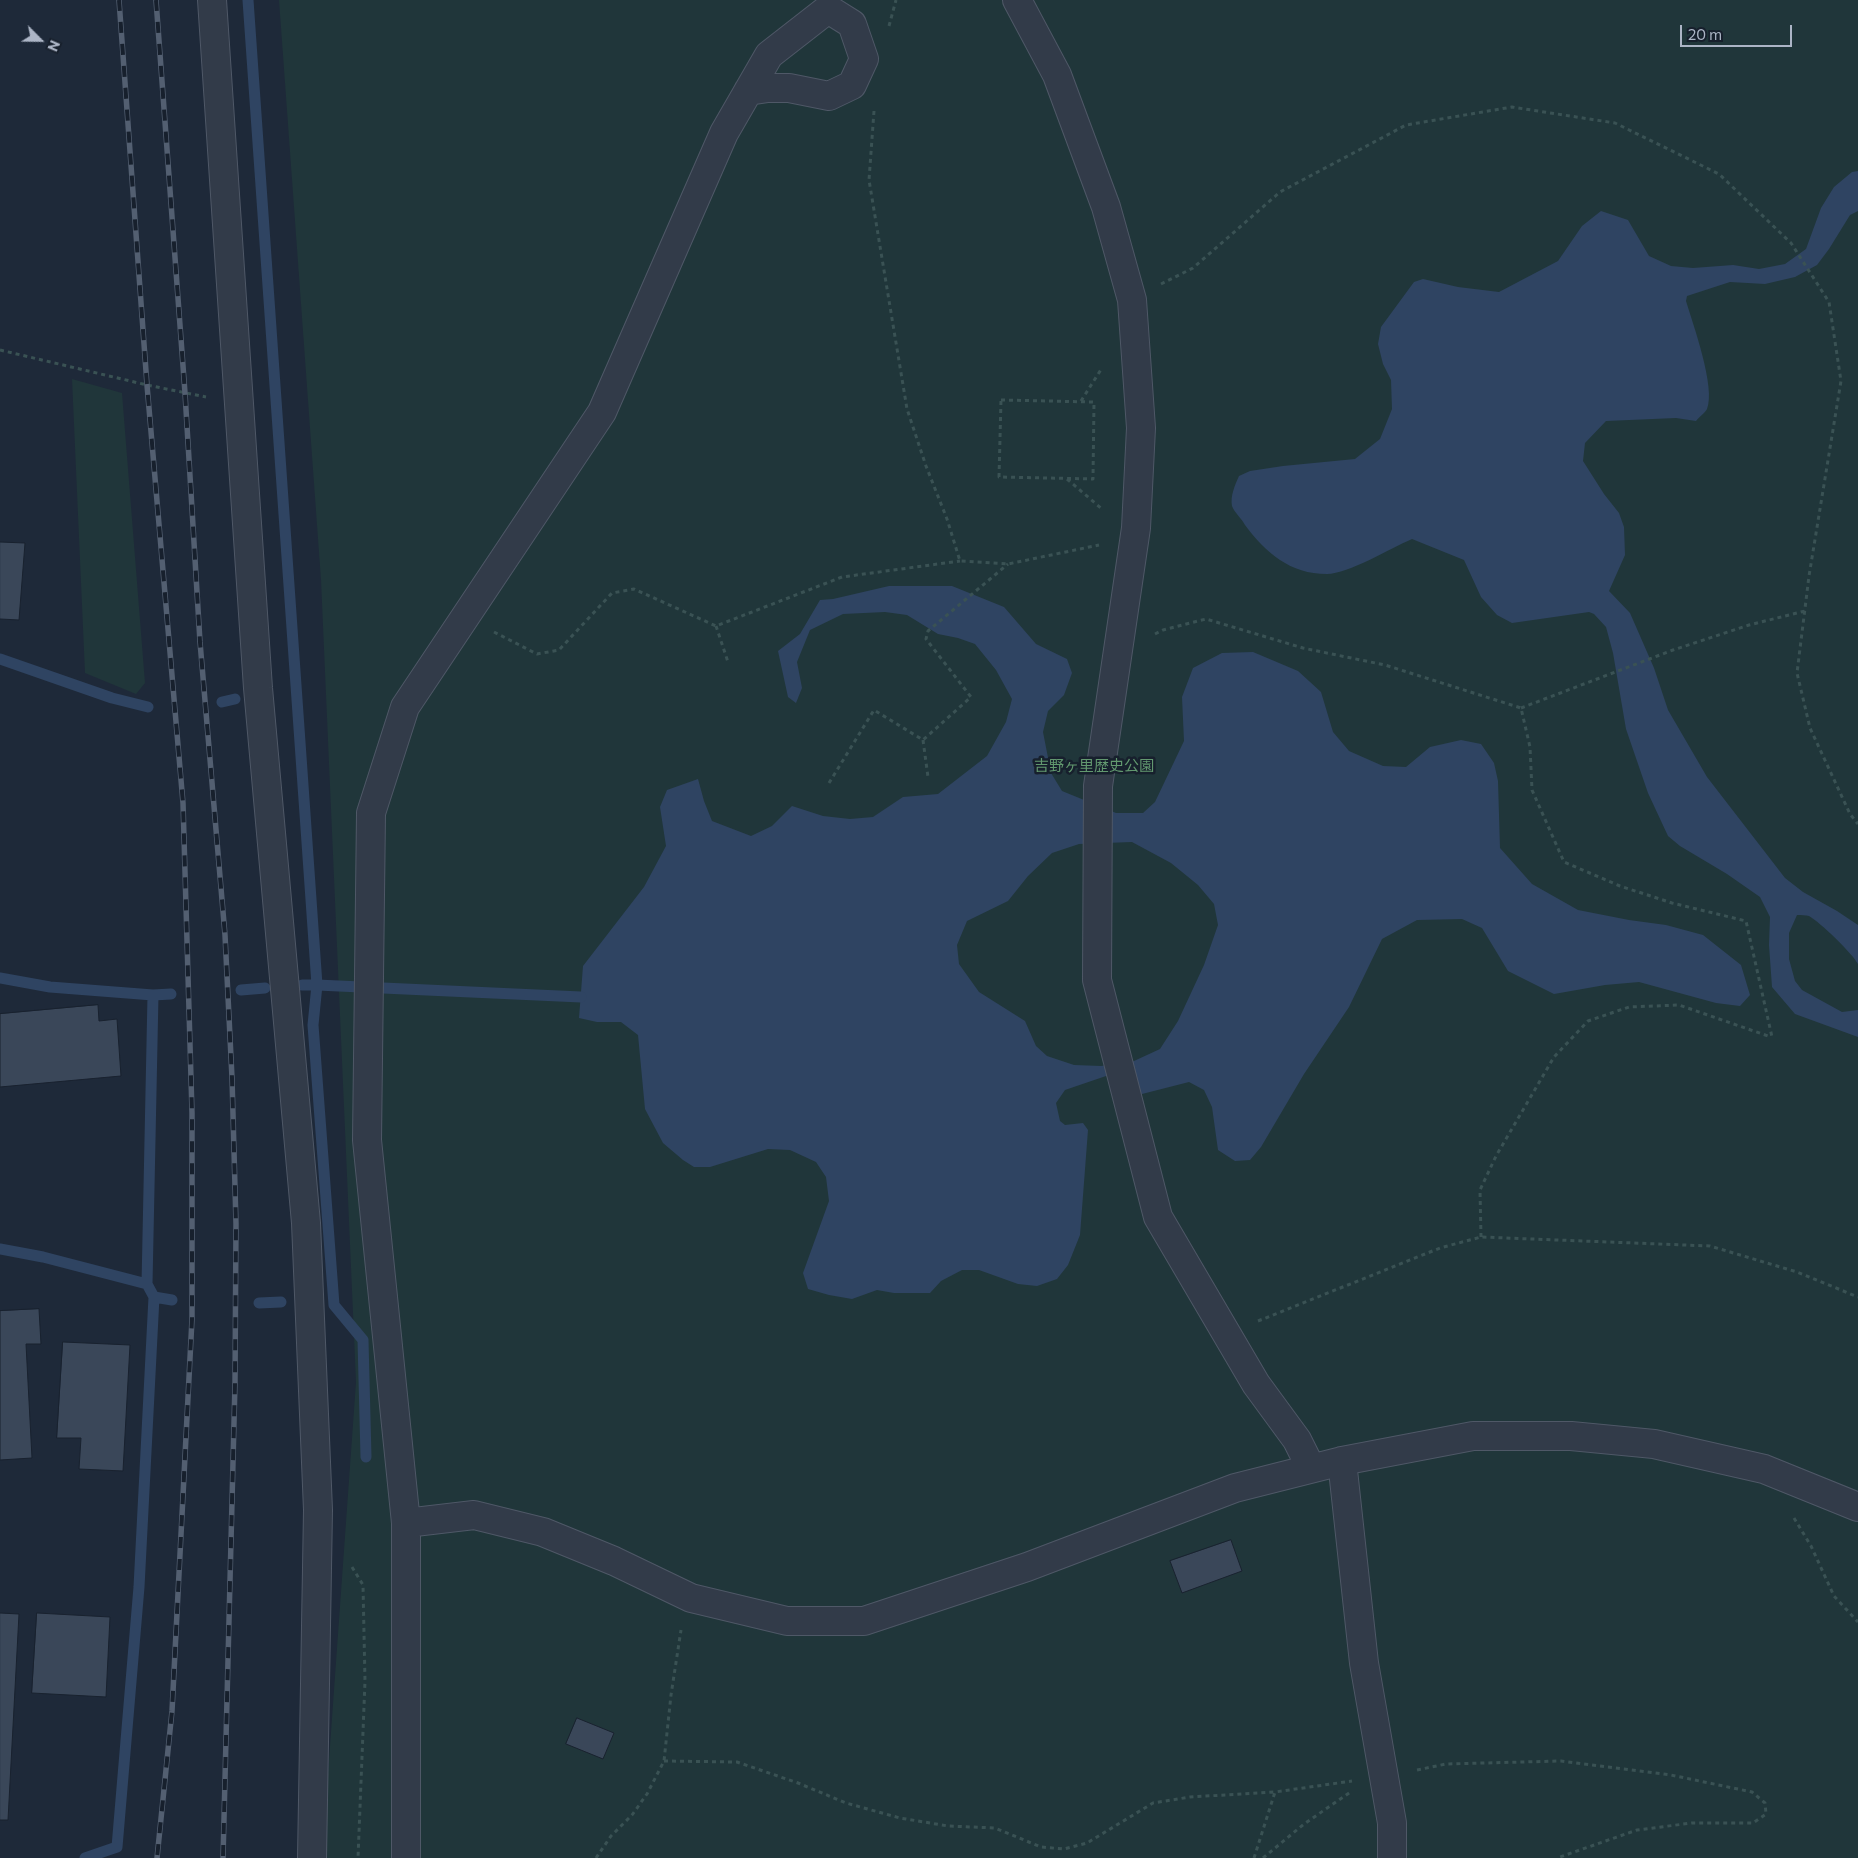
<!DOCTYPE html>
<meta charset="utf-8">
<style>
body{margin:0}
#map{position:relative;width:1858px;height:1858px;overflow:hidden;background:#1e2939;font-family:Commissioner,sans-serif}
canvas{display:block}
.north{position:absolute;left:15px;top:15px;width:50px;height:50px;-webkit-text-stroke:4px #17202d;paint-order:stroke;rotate:113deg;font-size:14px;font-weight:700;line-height:20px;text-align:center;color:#acb5c6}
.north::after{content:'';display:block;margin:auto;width:18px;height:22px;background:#acb5c6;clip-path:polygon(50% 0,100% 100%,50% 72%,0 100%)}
.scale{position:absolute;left:1680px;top:25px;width:112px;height:22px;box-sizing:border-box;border:2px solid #acb5c6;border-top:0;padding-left:6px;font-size:15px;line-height:18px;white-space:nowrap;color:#acb5c6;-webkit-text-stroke:4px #17202d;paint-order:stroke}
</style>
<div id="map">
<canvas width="1858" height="1858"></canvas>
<div class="north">N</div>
<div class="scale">20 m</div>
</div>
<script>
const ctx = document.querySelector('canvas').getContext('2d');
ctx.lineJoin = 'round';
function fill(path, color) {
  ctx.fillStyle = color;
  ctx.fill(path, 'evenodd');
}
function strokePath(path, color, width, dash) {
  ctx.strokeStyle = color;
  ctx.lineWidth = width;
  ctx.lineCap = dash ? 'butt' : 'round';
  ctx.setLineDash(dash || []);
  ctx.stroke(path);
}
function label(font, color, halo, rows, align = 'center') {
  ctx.font = font + ' Commissioner,"Noto Sans JP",sans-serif';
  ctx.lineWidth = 5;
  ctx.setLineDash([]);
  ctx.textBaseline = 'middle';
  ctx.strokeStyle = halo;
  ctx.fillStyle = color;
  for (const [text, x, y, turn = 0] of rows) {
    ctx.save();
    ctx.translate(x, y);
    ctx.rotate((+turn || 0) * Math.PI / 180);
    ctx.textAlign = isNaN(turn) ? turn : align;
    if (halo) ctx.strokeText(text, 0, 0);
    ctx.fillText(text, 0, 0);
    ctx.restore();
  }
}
fill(new Path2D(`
 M279,0H1858V1858H322L356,1382L321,580Z
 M72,379L122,393L145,683L136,694L85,673Z`), '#20363a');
fill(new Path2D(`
 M1858,171V211L1850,215L1829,249L1817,265L1795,277L1765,284L1730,282L1687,296L1686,301C1693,324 1716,388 1707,409C1705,413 1699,417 1696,421L1676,418L1606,421L1585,443L1583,461L1604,494L1619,513L1624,527L1625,555L1609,591L1630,613L1654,668L1668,710L1707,777L1785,878L1803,892L1837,911L1858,925V964C1853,954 1820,922 1809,916C1806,915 1801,915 1797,915L1789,933V959L1795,981L1802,990L1842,1012L1858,1010V1037L1795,1014L1772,987L1769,945L1770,917L1760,897L1727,874L1680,846L1668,836L1648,793L1626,729L1613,653L1606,627L1594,614L1589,612L1512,623L1497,615L1481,597L1464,560L1412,539C1391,548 1348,574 1327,574C1290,574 1266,553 1245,525C1242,519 1234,512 1232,506C1230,496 1235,485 1239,476L1250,471L1283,466L1355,459L1380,439L1392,409L1391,380L1383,364L1378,344L1381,327L1414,282L1423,279L1458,287L1499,292L1558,261L1582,226L1601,211L1628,220L1649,256L1671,266L1693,268L1733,265L1759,269L1785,264L1806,249L1821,208L1834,187L1852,172Z
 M889,586H952L1004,607L1036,644L1067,659L1072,673L1064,695L1048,711L1043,732L1051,773L1062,791L1116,813H1143L1155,802L1184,741L1182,697L1193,668L1222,653L1253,652L1298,671L1321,692L1333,732L1349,751L1383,766L1406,767L1430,747L1461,740L1481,744L1494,763L1498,781L1500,848L1532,884L1578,910L1629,920L1666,925L1703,935L1741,965L1750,995L1740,1006L1716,1003L1639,982L1605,985L1554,994L1508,971L1482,928L1462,919L1417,920L1382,939L1349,1007L1304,1074L1261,1147L1250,1160L1235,1161L1218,1150L1212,1107L1204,1090L1189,1082L1142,1094L1106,1076L1065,1090L1056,1103L1060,1121L1065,1125L1083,1123L1088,1130L1080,1235L1068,1265L1057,1279L1037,1286L1018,1284L979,1270H962L941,1281L930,1293H894L877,1290L852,1299L829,1295L808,1289L803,1273L829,1201L826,1177L816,1162L790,1150L768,1149L710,1167H694L683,1160L663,1143L645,1109L638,1035L621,1022H597L579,1018L583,966L644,887L666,846L660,807L667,790L698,779L704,801L712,821L751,836L772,826L792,806L823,816L850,819L873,817L903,797L938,794L987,756L1006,722L1012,699L996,670L975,644L958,638L938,634L907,615L885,612L843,614L810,630L797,662L802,688L796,703L788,697L778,651L800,634L820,600L833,599ZM1132,842L1171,863L1198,885L1214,904L1218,925L1204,965L1178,1021L1160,1049L1134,1061L1101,1066L1074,1065L1047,1056L1036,1046L1025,1021L979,992L959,964L957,945L967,921L1008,901L1028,876L1052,853L1079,844Z`), '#2f4462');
strokePath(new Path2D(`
 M248,0L317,985L313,1025L334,1305L363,1340L366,1457
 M0,659L112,698L148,707
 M222,702L235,699
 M0,978L50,987L153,995L171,994
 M302,985H317L581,997
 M241,990L265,988
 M0,1249L43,1257L147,1284L154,1297L172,1300
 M147,1284L153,995
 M259,1303L281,1302
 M85,1858L117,1847L139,1587L154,1297`), '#2f4462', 11);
const building = new Path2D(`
 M0,542L25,543L19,620L0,619Z
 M98,1005L99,1021L117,1019L121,1076L0,1087V1014Z
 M39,1309L41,1344H26L32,1458L0,1460V1311Z
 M63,1342L130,1345L123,1471L79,1469L81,1438H57Z
 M1231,1540L1242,1571L1182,1593L1170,1561Z
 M0,1613L19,1614L8,1820H0Z
 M37,1613L110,1617L106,1697L32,1693Z
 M577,1718L614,1733L603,1759L566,1744Z`);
fill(building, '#3a4759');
strokePath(building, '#19222f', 1);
const minor = new Path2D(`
 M212,0L258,688L306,1223L318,1510L312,1858
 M1017,0L1057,75L1106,207L1132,300L1141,428L1136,528L1098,786L1097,980L1158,1217L1256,1384L1297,1440L1311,1468
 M1342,1461L1364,1663L1392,1823V1858
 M406,1523L474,1515L543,1532L614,1561L691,1598L787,1621H864L1027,1567L1235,1488L1342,1461L1473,1436H1571L1654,1444L1764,1469L1858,1507
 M406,1858V1523L367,1140L371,813L405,707L602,412L724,133L769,55L828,9L852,24L864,59L852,85L829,96L789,88H768L748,91`);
strokePath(minor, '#4f5867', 30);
strokePath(new Path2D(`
 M889,26L896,0
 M874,111L869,180L907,409L926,466L947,519L960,561L1008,564L1099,545
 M1161,284L1193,268L1280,192L1406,125L1512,107L1615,123L1719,174L1791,243L1829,302L1841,381L1809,576L1797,673L1810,728L1850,814L1858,824
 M0,350L147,385L206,397
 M1001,400L1094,402L1093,479L999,477Z
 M1081,401L1102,368
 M1067,479L1102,509
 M716,626L728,662
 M494,632L537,654L559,650L612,593L634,589L716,626L842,577L960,561
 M1155,634L1163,630L1206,619L1303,648L1385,665L1521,708L1530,747L1532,790L1564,862L1620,886L1672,903L1746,921L1772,1037
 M1521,708L1673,650L1749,625L1805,611
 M923,740L928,777
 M829,783L874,710L923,740L971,697L926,639L928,631L1008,564
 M1481,1237L1480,1190L1496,1156L1554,1057L1588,1021L1629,1007L1679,1005L1771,1037
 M1258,1321L1440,1248L1481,1237L1710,1246L1797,1272L1858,1297
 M1794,1518L1811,1546L1834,1596L1858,1622
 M352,1567L363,1585L365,1681L358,1858
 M664,1761L737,1762L798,1783L846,1803L900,1818L948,1826L995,1828L1041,1847L1064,1849L1087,1843L1153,1803L1190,1797L1275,1792
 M1417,1770L1446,1764L1561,1761L1671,1775L1752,1792L1765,1803L1766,1814L1753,1823H1692L1637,1830L1557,1858
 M596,1858L611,1836L632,1815L647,1794L664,1761L671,1695L681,1630
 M1254,1858L1275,1792L1352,1781
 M1263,1858L1304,1824L1352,1791`), '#3a5254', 3, [4, 4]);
strokePath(minor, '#323b49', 28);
const rail = new Path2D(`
 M119,0L147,385L183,803L192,1113V1319L172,1711L157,1858
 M156,0L185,393L200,642L225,935L232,1078L236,1224L235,1383L223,1858`);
strokePath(rail, '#535f71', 5.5);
strokePath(rail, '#17202d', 4, [11]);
label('15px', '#62986f', '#17202d', [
 ["吉野ヶ里歴史公園",1094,766]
]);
</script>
